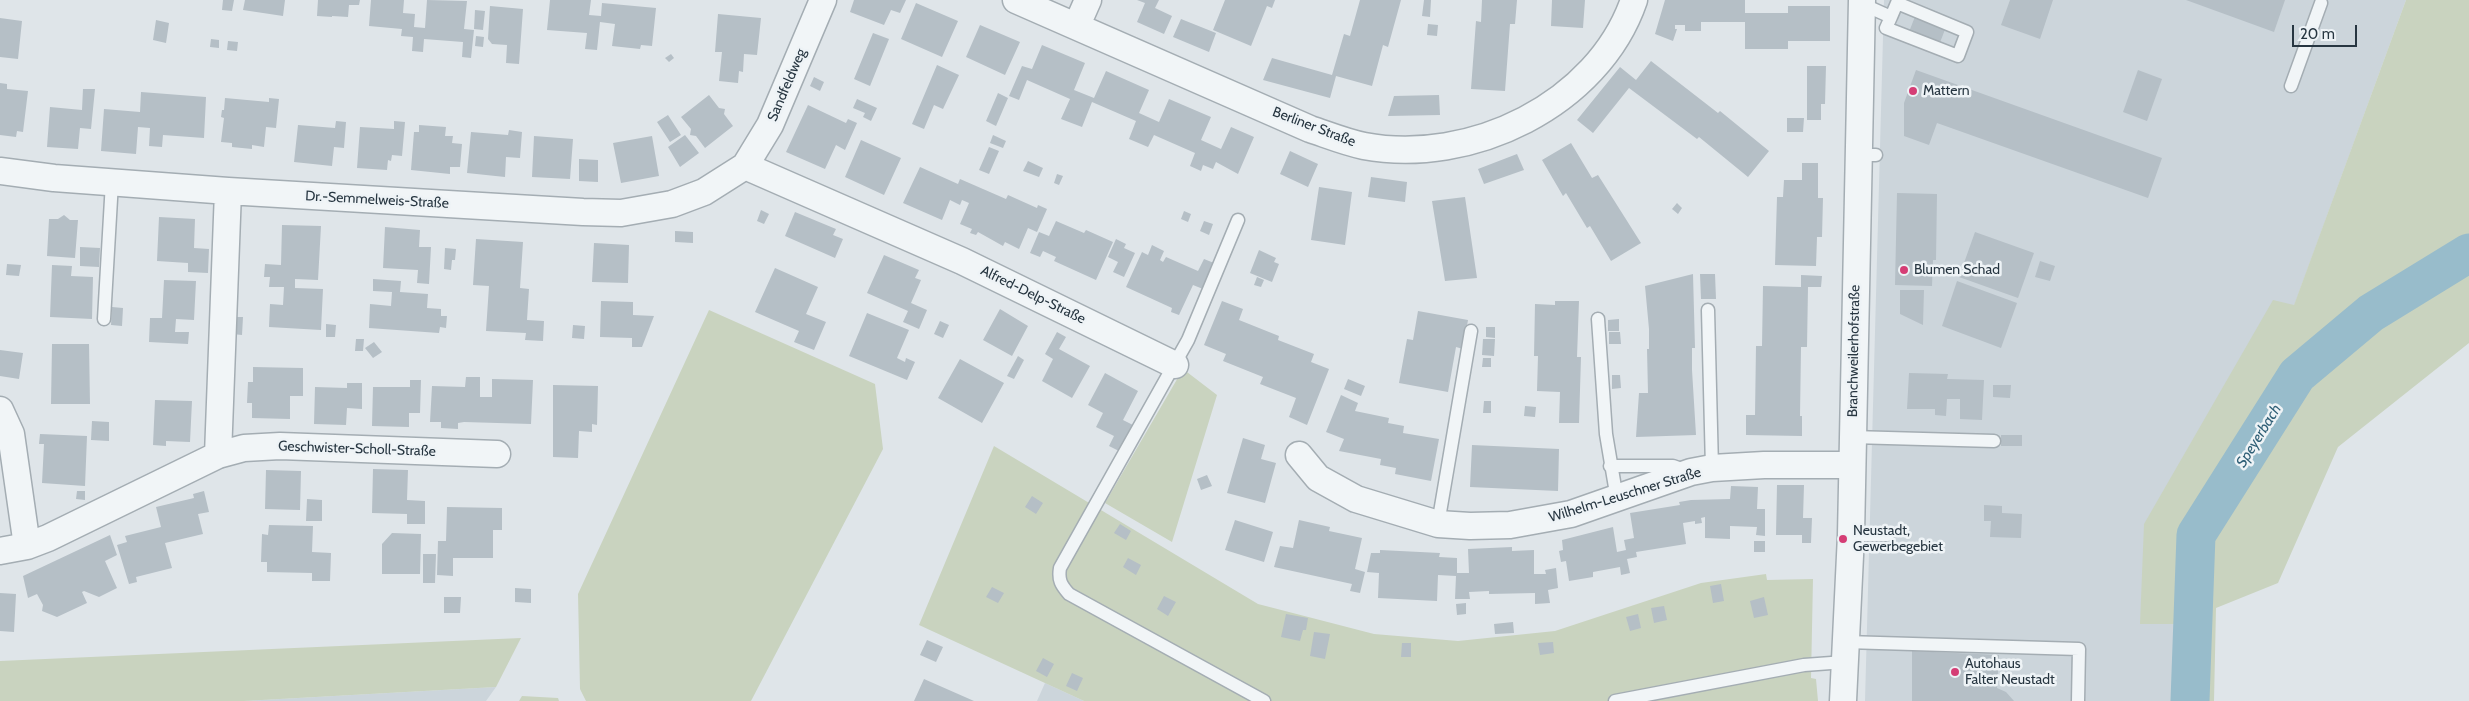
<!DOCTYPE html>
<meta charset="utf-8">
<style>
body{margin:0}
#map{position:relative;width:2469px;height:701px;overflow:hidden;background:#dfe5e9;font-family:Cabin,sans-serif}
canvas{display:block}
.scale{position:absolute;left:2292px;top:25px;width:65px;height:22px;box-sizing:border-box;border:2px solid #273641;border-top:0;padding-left:6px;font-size:15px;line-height:18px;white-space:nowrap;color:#273641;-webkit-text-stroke:4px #eef3f6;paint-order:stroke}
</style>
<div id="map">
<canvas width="2469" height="701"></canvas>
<div class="scale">20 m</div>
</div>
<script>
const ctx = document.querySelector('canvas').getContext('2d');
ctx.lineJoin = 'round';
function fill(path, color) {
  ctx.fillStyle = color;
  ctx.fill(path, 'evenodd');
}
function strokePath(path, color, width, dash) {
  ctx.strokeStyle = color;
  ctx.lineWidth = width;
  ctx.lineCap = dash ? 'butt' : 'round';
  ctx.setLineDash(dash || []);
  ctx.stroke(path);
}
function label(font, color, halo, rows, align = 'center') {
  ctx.font = font + ' Cabin,sans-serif';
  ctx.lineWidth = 5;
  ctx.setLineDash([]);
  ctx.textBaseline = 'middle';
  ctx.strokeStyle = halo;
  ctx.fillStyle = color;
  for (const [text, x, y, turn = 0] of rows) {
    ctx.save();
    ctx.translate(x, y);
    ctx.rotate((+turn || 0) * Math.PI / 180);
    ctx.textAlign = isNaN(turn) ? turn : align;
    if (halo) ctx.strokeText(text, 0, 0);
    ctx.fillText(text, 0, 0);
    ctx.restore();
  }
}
fill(new Path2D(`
 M1884,0H2406L2294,306L2140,624H2176L2175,701H1865Z
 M1045,683L1084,701H1037Z
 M496,687L486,701H244Z`), '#ccd5db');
fill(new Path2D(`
 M2406,0H2469V343L2338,447L2278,583L2216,608L2214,701H2175L2176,624H2140L2144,524L2273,300L2294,305Z
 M709,310L875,384L883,449L751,701H586L580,689L578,594Z
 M1183,369L1217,395L1172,542L1105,503Z
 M994,446L1258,604L1374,634L1458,641L1555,631L1701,583L1766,574L1767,580L1813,579L1811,678L1816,679L1818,701H1084L919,625Z
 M521,638L496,687L244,701H0V661Z
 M522,696L558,698L559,701H519Z`), '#c9d3bf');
strokePath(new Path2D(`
 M2190,701L2196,535L2297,375L2371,313L2469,253`), '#98bccb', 39);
fill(new Path2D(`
 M223,0H234L232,11L222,10Z
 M245,0H285L283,16L243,10Z
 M318,0H360L359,5H349L348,17L332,16V17L317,16Z
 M371,0H404L403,13L415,14L414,27L425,28L427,0L467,1L464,29L474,30L471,58L462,57L463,42L424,39L423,52L412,51L413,37L401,36L402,29L369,26Z
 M550,0H591L589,15L601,16L602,3L656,8L652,46L641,45L640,49L612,46L615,24L600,22L597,50L585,49L587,33L547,30Z
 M854,0H906L900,13L891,10L884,25L850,12Z
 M1137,0H1159L1155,8L1172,16L1164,34L1137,22L1145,3Z
 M1225,0H1275L1272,8L1267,6L1251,46L1213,30Z
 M1360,0H1401L1388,47L1383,45L1372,86L1336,76L1330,98L1263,80L1272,58L1332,75L1344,34L1350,36Z
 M1424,0H1431L1430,17L1422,16Z
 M1482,0H1517L1515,24H1510L1505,91L1471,89L1476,21L1481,22Z
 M1552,0H1585L1583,28L1551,26Z
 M1665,0H1745V13H1788V6H1830V41H1788V49H1745V22H1701V31H1685V25H1675V29H1677L1673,41L1655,34Z
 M2010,0H2053L2040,39L2001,25Z
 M2186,0H2285L2274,32Z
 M916,3L958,21L942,57L901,39Z
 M490,6L523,9L519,64L506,63L507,45L492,44L488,39Z
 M475,10L485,11L483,30L474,29Z
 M718,14L761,18L757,55L744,54L743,72L739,71L738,83L719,81L722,52H715Z
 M1916,14L1946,27L1939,45L1909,32Z
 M0,18L22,21L18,59L0,57Z
 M1181,19L1216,33L1209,52L1173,37Z
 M156,20L169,23L166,43L153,40Z
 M1428,24L1438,25L1437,36L1427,35Z
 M980,25L1020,42L1005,75L966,57Z
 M873,33L889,39L870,86L854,79Z
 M476,36L484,37L483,47L475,46Z
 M211,39L219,40V48L210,47Z
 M228,41L238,42L237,51L227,50Z
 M1042,45L1085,63L1074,90L1094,98L1106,71L1149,90L1139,113L1159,122L1169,99L1211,117L1201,140L1221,149L1231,127L1254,137L1238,174L1216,162L1213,169L1203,165L1201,171L1190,166L1195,153L1154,135L1148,147L1129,139L1136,121L1092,102L1082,127L1061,119L1070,99L1027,80L1019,100L1009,96L1022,66L1032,69Z
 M671,54L674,58L669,62L665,58Z
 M1651,61L1718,113L1720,111L1769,151L1748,177L1699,137L1697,139L1629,88L1593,133L1577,120L1620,67L1636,80Z
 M937,65L959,75L943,109L934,105L924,129L912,124Z
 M1807,66H1826L1825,104H1821V120H1807Z
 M1916,70L2162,158L2148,198L1937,123L1929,145L1904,136V103Z
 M2138,70L2162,79L2147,121L2123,112Z
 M814,77L824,82L820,91L810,86Z
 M0,83L7,84V89L28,91L23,132L17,131L16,137L0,135Z
 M83,89H95L91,129L80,128L78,149L47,147L50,107L82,110Z
 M141,92L206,97L204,138L163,135L162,147L149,146L150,128L138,127L136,154L101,151L104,109L140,112Z
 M998,93L1008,98L996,126L986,121Z
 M709,95L719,108L725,109L724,114L733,126L705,148L696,136L690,135L691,129L681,117Z
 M1439,95L1440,115L1388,116L1394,96Z
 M225,98L269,102V98L279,99L276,128L266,127L264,147L252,145V149L232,147V143L221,142L224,118L221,117L222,110H224Z
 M857,99L877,108L871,121L863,117L865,113L853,108Z
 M808,105L846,123L848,119L857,123L845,150L836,145L825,169L786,152Z
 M668,115L681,135L670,142L657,122Z
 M1787,118H1804L1803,132H1787Z
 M336,121L346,122L344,148L334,147L332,166L294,162L298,125L335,128Z
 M394,121L405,122L402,156L392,155L391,161L388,160L387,170L357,168L360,127L394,129Z
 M419,125L446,127L445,136H453L452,143L462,144L460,167H450V174L411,170L414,132H419Z
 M509,130L522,132L520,158L506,157L505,177L467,173L471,132L508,135Z
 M685,135L699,153L680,167L668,147Z
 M993,135L1006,141L1003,148L990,143Z
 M534,136L573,139L570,179L532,177Z
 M652,136L659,176L621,183L613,143Z
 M861,140L901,158L884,195L845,177Z
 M1571,143L1592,178L1598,175L1641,243L1611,261L1590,226L1587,228L1566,193L1563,196L1542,160Z
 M989,147L999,151L989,174L979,170Z
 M1290,151L1318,164L1308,187L1280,174Z
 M1517,154L1524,170L1484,184L1478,169Z
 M579,159L598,160V182L579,181Z
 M1028,161L1043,168L1039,177L1023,171Z
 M1802,163H1818V198H1823L1822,237H1817L1816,266L1775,265L1777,197H1783L1784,180H1802Z
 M920,167L958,184L960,179L1006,199L1008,195L1037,208L1038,205L1047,209L1037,232L1028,228L1019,249L1005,242L1003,246L978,232L976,235L970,233L972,229L960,224L969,203L962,200L960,205L950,200L942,220L903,203Z
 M1057,174L1063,176L1059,185L1054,183Z
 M1371,177L1407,182L1405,202L1368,197Z
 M1319,187L1352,192L1345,245L1311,240Z
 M1897,193L1937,194L1936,260H1933L1932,286L1895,285Z
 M1465,197L1477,278L1445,281L1432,201Z
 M1677,203L1682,208L1678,214L1672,209Z
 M761,210L769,214L764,224L757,221Z
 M1184,211L1191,214L1188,222L1181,219Z
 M795,212L836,229L833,235L843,239L835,258L785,236Z
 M64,215L70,220H78L75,258L47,256L49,219H58Z
 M159,217L195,219L194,248L209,249L208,273L188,272V263L157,261Z
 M1056,221L1084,233L1086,230L1113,242L1096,280L1054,261L1056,257L1043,251L1040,257L1030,253L1039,232L1049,236Z
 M1204,221L1213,224L1209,235L1200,231Z
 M282,225L321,226L318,280L295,279V288L323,289L321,330L269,327L270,304L283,305L284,287H269L270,277H264L265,264L281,265Z
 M385,227L420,230L419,247H431L429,284L417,283L418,270L383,268Z
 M675,231L693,232V243L675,242Z
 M1975,232L2034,253L2018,298L1959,277Z
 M476,239L523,242L520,288L529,289L527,320L544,321L543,341L525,340L526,333L486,331L489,286L473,285Z
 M1116,239L1126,244L1124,248L1135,253L1124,277L1113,272L1118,262L1108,257Z
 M594,243L629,245L628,283L592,282Z
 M1152,245L1164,251L1160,260L1163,262L1166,257L1198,271L1204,259L1214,263L1203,289L1193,285L1179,315L1171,312L1172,308L1126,287L1142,252L1148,255Z
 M80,247L100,248L99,267L80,266Z
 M445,248L456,249L455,260H452L451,270L444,269Z
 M1259,250L1276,258L1274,262L1279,264L1272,282L1250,273Z
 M884,255L919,270L915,278L921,280L911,303L927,310L919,329L903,322L908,311L867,293Z
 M2040,261L2055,266L2050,281L2035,277Z
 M7,264L21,265L19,276L6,275Z
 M52,265L72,266L71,276L93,277L92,319L50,317Z
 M775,268L818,287L806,314L826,322L814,350L794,342L799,331L755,312Z
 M1693,274L1695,348H1692V370L1696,435L1636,437L1639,393H1648L1647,349H1649V329L1645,286Z
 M1700,274H1715L1716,299H1701Z
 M1801,275L1822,276L1821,287H1808L1807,347H1801L1800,416H1802V436L1746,435V415H1755L1756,346H1762L1763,286L1801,287Z
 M1257,277L1264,280L1261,287L1254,285Z
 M373,279L401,281L400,292L428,294L427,308L441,309V316H447L446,328L440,327L439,333L369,328L370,304L391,306L392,292L373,291Z
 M164,280L196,281L194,320L176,319L175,332H189L188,344L149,342L150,318H162Z
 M1957,281L2017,303L2001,348L1942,326Z
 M1900,290H1924L1923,325L1900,314Z
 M601,301L633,302V315L654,316L642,347H632V338L600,337Z
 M1222,301L1243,309L1239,320L1279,336L1278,340L1314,354L1311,362L1329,369L1307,425L1289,417L1296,398L1260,384L1263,377L1223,361L1226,354L1204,345Z
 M1555,301H1579L1577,357H1581L1579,423H1559L1560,392L1537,391L1538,356H1534L1535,304L1555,305Z
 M112,307L123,308L122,326L111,325Z
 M1000,309L1028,326L1012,356L983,340Z
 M1418,311L1468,320L1463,349L1456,347L1448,392L1399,383L1407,339L1413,340Z
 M867,313L909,330L897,358L905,362L906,358L915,362L907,380L849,356Z
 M233,317H243L242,335L232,334Z
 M1619,319V331H1608V320Z
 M940,321L949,325L943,338L934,334Z
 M326,324L336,325L335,337H326Z
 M573,325L585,326L584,339L572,338Z
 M1486,327H1495V338L1486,337Z
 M1057,332L1066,337L1059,349L1090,366L1072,398L1042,381L1053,359L1045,354Z
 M1609,332H1620L1621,344H1609Z
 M356,339H364L363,351H355Z
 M1483,339H1495L1494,356L1482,355Z
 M374,342L382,352L373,358L365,348Z
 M52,344H89L90,404H51Z
 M0,350L23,353L19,379L0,376Z
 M1018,356L1024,360L1014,379L1007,376Z
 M1483,358H1491V367H1482Z
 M960,359L1004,383L982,423L938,398Z
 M253,367L303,368V396H290V419L252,418V403H247L248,382H253Z
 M1105,373L1138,391L1123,420L1133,425L1119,451L1109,446L1114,436L1096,427L1103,413L1088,405Z
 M1909,373L1948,374L1947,379L1984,380L1982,420L1960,419V399H1947L1946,416L1935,415V409H1907Z
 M1612,375H1620L1621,388L1612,389Z
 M466,377H480V397H492V379L533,380L531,424L464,422L458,423V429L441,428V422H430L432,386L465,387Z
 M1348,379L1365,386L1361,396L1344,389Z
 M410,380H421L420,413H409V427L372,426L373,387H410Z
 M347,383H362V409L347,408L346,425L314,424L315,387L347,388Z
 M553,385L598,386L597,425L592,424V432L579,431L578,458L553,457Z
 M1993,385H2011L2010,398L1993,397Z
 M1341,395L1358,403L1355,411L1389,418L1388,423L1404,426L1403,433L1439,439L1431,481L1395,474L1396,468L1380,465L1381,459L1339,451L1344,439L1326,432Z
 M155,400L192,401L190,442L166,441V446L153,445Z
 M1484,401H1491V413H1483Z
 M1525,406L1536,407L1535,417L1524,416Z
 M92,421L109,422V441L91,440Z
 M40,434L87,436L85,486L42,483L44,444H39Z
 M2001,435H2022V446H2001Z
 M1243,438L1265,445L1261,459L1276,463L1265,503L1227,493Z
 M1472,445L1559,449L1558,491L1470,487Z
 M373,469L408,470L407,500L425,501V524H407V514L372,513Z
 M266,470L301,471L300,510L265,509Z
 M1207,475L1212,486L1201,490L1197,479Z
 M1777,485H1804L1803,518H1812L1811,543H1802V535H1776Z
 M1731,486L1758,487L1757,509H1765V536L1756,535L1757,527L1730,526V539L1705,538V517L1701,518L1702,523L1695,524V521L1683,523L1686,544L1636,552L1637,557L1627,559L1630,573L1621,575L1620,567L1593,572V577L1569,581L1566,561L1561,562L1559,551L1563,550L1562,540L1613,527L1617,552L1626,550L1624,540L1634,538L1630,513L1680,505L1679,502L1691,500L1730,499Z
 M77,491H85V500L76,499Z
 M204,491L209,512L198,514L203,534L165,543L172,568L136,577L137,582L129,584L117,545L127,542L125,536L161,527L156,507L194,498L193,494Z
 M1032,496L1043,503L1036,514L1025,507Z
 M307,499L322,500V521H306Z
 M1984,505L2002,506V513L2022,514L2021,538L1990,537L1991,521H1984Z
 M447,507L502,508V530H493V558H453V576L437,575L438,541H446Z
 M1235,520L1273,532L1264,562L1225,550Z
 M1299,520L1330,527L1329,531L1362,538L1355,569L1365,572L1360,593L1350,591L1352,584L1274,567L1280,546L1293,548Z
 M1120,524L1131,531L1126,540L1114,533Z
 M269,525L313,526L312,552L331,553L330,581H312V573L267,572V562H261L262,534L268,535Z
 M392,533L421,534L420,574H382V544Z
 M110,535L117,555L105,561L117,588L99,597L84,591L82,592L87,603L57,617L42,611L43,605L37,594L28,598L23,576Z
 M1754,541H1765V552H1754Z
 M1512,547V551L1534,550V574H1546L1545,570L1556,568L1558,588L1548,590L1550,603L1535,604V593L1489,594V591L1469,592L1470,599H1455L1456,576L1438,575L1437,601L1378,598L1379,573L1367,572L1371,553H1380V550L1440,553L1439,557L1457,558V573H1469L1468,549Z
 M423,554H436L435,583H423Z
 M1128,558L1141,565L1136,575L1123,567Z
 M1721,584L1724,601L1713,603L1710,586Z
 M992,587L1004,593L998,603L986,597Z
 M515,588L531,589V603L515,602Z
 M0,593L16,594L14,632L0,631Z
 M1164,596L1176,602L1168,616L1157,609Z
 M444,597H461L460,613H444Z
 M1764,597L1768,615L1754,618L1750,601Z
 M1466,603V614L1457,615L1456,604Z
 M1664,606L1667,620L1654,623L1651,608Z
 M1286,614L1308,618L1306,630H1303L1300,641L1281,637Z
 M1638,614L1641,628L1630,631L1626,617Z
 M1513,622L1514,633L1495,634L1494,624Z
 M1314,632L1330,634L1325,659L1310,656Z
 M927,640L943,647L936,662L920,655Z
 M1553,642L1554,653L1540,655L1538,643Z
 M1402,643H1411V657H1401Z
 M1912,651L1999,655L1997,688L2006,692L2014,701H1912Z
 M1043,658L1054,664L1047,677L1036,671Z
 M1072,673L1083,678L1077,691L1066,686Z
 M924,679L974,701H914Z`), '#b5bfc6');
const service = new Path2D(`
 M1862,4L1891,17L1897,3L1967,32L1958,56L1886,28L1891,17
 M2291,86L2321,3
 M1858,155H1876
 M1238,220L1188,340L1060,568C1058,580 1061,585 1069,594L1264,701
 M1708,310L1712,468
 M104,319L112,182
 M1598,319L1606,434L1617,499
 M1852,437L1994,441
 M1610,466H1673L1684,470
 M1438,524L1471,331
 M1851,535H1888
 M1846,642L2079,649L2078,701
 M1615,701L1804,665L1845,662`);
const minor = new Path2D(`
 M1016,0L1310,129C1328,135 1345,142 1364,146C1470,166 1598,105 1634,0
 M1077,25L1088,0
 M745,166L962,261L1175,365
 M0,171L54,178L228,191L583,212L621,213L672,204L704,192L745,166L770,125L823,0
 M0,410L11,434L27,546
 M218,455L228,191
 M1299,455L1318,478L1356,499L1438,524L1470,526L1510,525L1571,514L1691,472L1712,468L1764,465H1852
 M0,551L27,546L48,538L218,455L244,448L280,446L497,454
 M1843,701L1851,535L1862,0`);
strokePath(service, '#a4adb3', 15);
strokePath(minor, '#a4adb3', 29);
strokePath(service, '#f1f5f7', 12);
strokePath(minor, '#f1f5f7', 26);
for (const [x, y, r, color] of [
 [1913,91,5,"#d53d75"],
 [1904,270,5,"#d53d75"],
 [1843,539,5,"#d53d75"],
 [1955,672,5,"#d53d75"]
]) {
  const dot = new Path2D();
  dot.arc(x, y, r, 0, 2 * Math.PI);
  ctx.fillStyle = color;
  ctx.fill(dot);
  strokePath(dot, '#eef3f6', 2);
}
label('14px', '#273641', '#eef3f6', [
 ["Sandfeldweg",787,85,-67],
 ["Berliner Straße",1314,127,21],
 ["Dr.-Semmelweis-Straße",377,200,3],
 ["Alfred-Delp-Straße",1033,295,26],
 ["Branchweilerhofstraße",1854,351,-89],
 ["Geschwister-Scholl-Straße",357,449,2],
 ["Wilhelm-Leuschner Straße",1625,495,-17]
]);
label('14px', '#273641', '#eef3f6', [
 ["Mattern",1923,91],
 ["Blumen Schad",1914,270],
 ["Neustadt,",1853,531],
 ["Gewerbegebiet",1853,547],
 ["Autohaus",1965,664],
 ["Falter Neustadt",1965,680]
], 'left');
label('italic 15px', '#2f5f76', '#eef3f6', [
 ["Speyerbach",2259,436,-58]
]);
</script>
